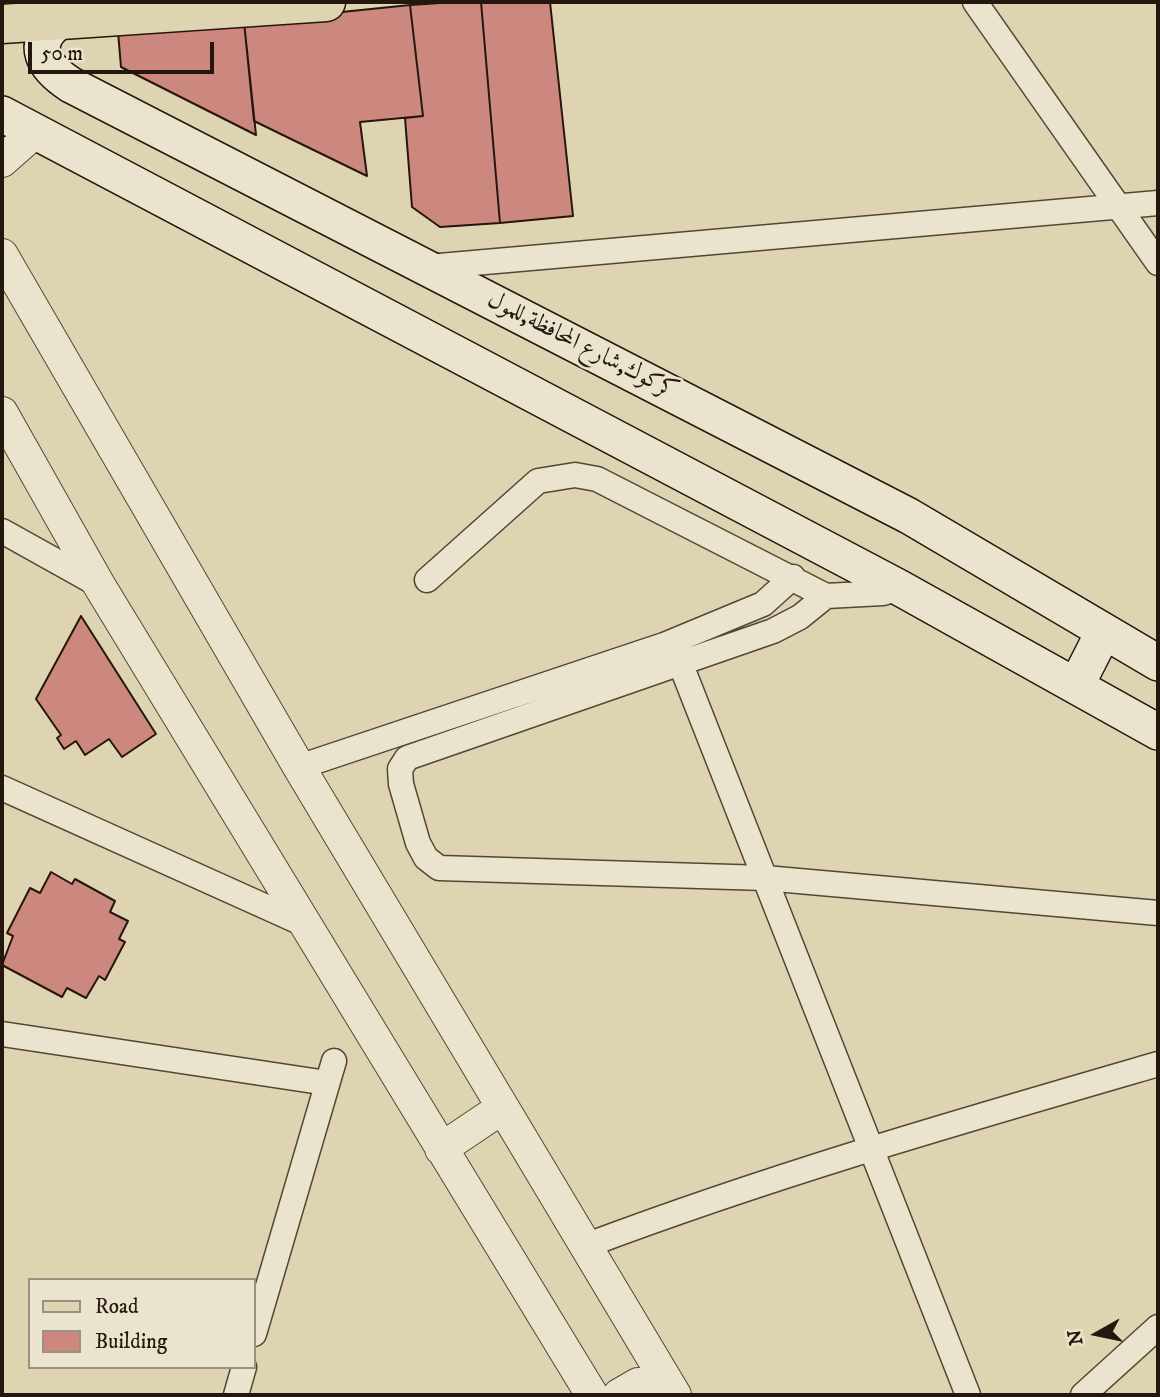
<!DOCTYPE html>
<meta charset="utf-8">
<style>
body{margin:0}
#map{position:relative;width:1160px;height:1397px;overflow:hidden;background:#dfd4b2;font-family:"IM FELL DW Pica",serif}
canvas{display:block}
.frame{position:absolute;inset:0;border:4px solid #25160e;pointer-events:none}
.legend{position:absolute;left:28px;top:1278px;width:228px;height:91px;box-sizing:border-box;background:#eae3cd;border:2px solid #9b9181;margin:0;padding:9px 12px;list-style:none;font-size:21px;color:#25160e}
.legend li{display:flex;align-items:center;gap:14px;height:35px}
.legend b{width:35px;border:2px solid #9b9181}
.north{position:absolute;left:1062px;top:1299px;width:70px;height:70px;-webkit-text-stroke:5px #eae3cd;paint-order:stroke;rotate:261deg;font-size:19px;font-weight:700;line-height:28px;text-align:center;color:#25160e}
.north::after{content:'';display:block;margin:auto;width:24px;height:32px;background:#25160e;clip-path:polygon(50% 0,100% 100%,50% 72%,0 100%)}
.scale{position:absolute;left:28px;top:42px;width:186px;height:32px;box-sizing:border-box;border:4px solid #25160e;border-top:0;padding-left:9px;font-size:21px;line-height:24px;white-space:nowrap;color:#25160e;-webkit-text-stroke:5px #eae3cd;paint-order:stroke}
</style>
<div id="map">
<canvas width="1160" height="1397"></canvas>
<div class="frame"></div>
<ul class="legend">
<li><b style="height:9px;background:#dfd4b2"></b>Road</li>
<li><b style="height:19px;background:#cc887e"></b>Building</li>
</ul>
<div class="north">N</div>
<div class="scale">50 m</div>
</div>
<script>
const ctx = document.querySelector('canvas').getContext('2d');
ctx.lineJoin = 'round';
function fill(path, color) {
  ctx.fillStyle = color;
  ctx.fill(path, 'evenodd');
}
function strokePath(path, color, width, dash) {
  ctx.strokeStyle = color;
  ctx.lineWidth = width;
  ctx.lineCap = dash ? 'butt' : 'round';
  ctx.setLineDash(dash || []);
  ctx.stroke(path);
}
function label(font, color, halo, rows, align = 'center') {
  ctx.font = font + ' "IM FELL DW Pica",Amiri,serif';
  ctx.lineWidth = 5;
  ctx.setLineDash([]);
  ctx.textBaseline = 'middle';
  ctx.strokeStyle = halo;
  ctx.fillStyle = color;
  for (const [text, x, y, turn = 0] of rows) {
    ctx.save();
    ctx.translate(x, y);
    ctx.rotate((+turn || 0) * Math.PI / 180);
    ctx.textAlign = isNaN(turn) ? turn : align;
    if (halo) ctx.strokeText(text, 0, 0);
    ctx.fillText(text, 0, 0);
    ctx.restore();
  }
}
const building = new Path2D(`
 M455,2H481L500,223L440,227L412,207L405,118L423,116L410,5Z
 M481,2H550L573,216L500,223Z
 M410,5L423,116L360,122L367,176L254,121L244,22Z
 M244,22L256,135L121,67L118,32Z
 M81,616L156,734L122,757L109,739L85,755L76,741L64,749L57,738L61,735L36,699Z
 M51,872L72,884L75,879L115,901L110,912L128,921L119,939L125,942L105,980L99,976L86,998L67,988L62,997L2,965L13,936L7,933L30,888L40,893Z`);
fill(building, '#cc887e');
strokePath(building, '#25160e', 2);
const minor = new Path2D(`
 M975,2L1158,263
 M428,267L1158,203
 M2,531L99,585
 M427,580L538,481L575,475L597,479L826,596L883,593L900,588
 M826,596L800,617L773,631L407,758L400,769L401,784L418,843L426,858L439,868L765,878L1158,913
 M681,665L968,1395
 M299,767L664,645L763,604L793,577
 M2,788L304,924
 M2,1034L327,1083
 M585,1246C773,1175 965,1120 1158,1064
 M254,1334L334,1061
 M236,1395L244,1367
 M1083,1395L1158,1327`);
const tertiary = new Path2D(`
 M2,161L36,131
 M2,255L299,767L675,1395
 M2,413L99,585L592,1395
 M441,1149L502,1108
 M619,1395L638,1384L670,1388`);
const secondary = new Path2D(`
 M60,21C27,44 45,68 71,85L909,516L1158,663
 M2,114L900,588L1158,732
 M1076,686L1104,631`);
const primary = new Path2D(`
 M2,24L326,2`);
strokePath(minor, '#544637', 27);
strokePath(tertiary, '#544637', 34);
strokePath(secondary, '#25160e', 38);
strokePath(primary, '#25160e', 41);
strokePath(minor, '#eae3cd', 24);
strokePath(tertiary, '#eae3cd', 32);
strokePath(secondary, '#eae3cd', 35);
strokePath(primary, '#dfd4b2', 38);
label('24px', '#25160e', '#eae3cd', [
 ["كركوك,شارع المحافظة,للمول",582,347,27]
]);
</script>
